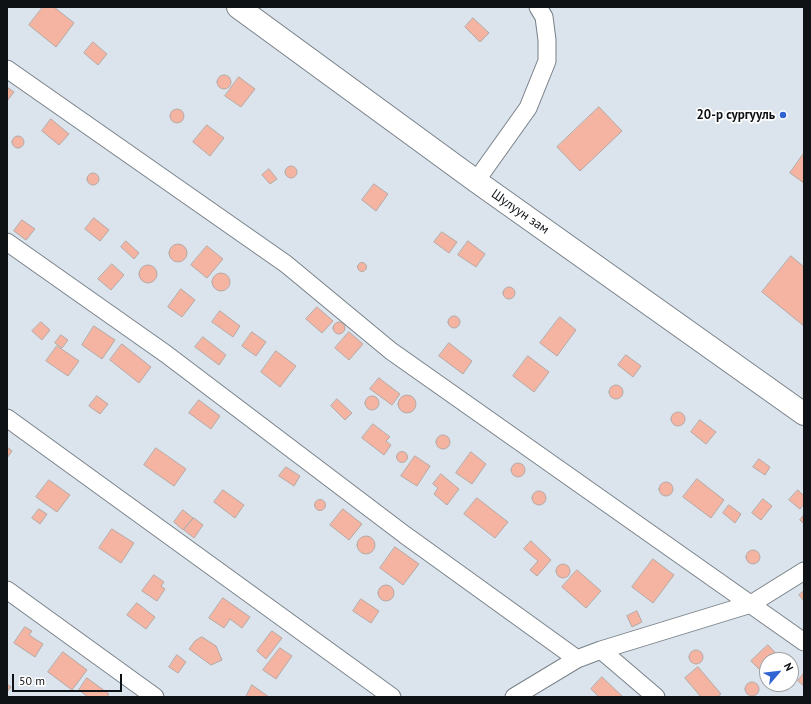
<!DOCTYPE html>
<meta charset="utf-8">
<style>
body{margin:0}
#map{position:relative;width:811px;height:704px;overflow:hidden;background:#dbe4ed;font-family:"PT Sans",sans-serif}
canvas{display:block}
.frame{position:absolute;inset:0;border:8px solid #0f1215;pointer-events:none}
.north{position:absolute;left:759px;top:652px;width:40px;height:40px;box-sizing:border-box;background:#fff;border:1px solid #9fa0a1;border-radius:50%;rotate:62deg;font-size:11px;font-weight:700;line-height:16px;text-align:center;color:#0f1215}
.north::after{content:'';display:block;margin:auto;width:14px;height:18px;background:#3064d2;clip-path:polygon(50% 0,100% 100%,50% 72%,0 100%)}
.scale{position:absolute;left:12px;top:674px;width:110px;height:18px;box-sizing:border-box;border:2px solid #0f1215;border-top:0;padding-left:5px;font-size:12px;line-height:14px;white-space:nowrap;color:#0f1215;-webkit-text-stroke:3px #fff;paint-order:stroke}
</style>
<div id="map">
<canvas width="811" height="704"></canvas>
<div class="frame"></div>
<div class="north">N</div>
<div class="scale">50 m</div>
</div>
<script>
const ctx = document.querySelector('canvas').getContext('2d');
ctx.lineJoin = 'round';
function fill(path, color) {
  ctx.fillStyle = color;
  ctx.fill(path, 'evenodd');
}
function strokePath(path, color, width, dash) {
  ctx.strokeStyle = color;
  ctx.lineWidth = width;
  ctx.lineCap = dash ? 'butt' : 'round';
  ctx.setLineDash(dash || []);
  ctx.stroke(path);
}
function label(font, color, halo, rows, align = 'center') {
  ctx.font = font + ' "PT Sans",sans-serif';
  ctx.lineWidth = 3.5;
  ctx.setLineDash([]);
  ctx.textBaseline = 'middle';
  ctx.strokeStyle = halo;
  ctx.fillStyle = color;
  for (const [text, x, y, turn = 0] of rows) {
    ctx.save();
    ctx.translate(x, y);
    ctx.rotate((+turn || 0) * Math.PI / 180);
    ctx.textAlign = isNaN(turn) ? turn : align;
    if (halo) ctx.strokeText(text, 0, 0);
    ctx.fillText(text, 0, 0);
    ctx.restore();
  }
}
const building = new Path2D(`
 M43,7H54L74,23L56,47L29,25Z
 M473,18L489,33L480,42L465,27Z
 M93,42L107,54L98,65L84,53Z
 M217 82a7 7 0 1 1 14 0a7 7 0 1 1-14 0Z
 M239,77L255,89L241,107L225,96Z
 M7,87L14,92L7,101Z
 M599,107L622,131L580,171L557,147Z
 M170 116a7 7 0 1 1 14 0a7 7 0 1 1-14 0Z
 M51,119L69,134L59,145L42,131Z
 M207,125L224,138L210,156L193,142Z
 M12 142a6 6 0 1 1 12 0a6 6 0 1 1-12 0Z
 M804,153V183L790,173Z
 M285 172a6 6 0 1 1 12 0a6 6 0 1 1-12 0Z
 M269,169L277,179L270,184L262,175Z
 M87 179a6 6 0 1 1 12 0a6 6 0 1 1-12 0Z
 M374,184L388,194L376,211L362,200Z
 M94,218L109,230L100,241L85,229Z
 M22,220L35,229L26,240L14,231Z
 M442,232L457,242L449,253L434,242Z
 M126,241L139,253L134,259L121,247Z
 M468,241L485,254L476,267L458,255Z
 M169 253a9 9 0 1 1 18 0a9 9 0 1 1-18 0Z
 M207,246L223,259L207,278L191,265Z
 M791,256L804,267V326L762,292Z
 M357.5 267a4.5 4.5 0 1 1 9 0a4.5 4.5 0 1 1-9 0Z
 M112,264L124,275L111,290L98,279Z
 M139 274a9 9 0 1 1 18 0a9 9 0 1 1-18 0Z
 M212 282a9 9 0 1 1 18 0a9 9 0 1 1-18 0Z
 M503 293a6 6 0 1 1 12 0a6 6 0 1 1-12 0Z
 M181,289L195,300L182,317L168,307Z
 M317,307L333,321L322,333L306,319Z
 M220,311L240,326L233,337L212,322Z
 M448 322a6 6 0 1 1 12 0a6 6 0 1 1-12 0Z
 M560,317L576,330L557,356L540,343Z
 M333 328a6 6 0 1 1 12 0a6 6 0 1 1-12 0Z
 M41,322L50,330L42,340L32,331Z
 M94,326L115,340L102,359L82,345Z
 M252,332L266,342L256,356L242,346Z
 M349,332L363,344L349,360L335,348Z
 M61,335L68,340L62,348L55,343Z
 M203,337L226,355L219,365L195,347Z
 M449,343L472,361L463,374L439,356Z
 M122,344L151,367L139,383L110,360Z
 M57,346L79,361L68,376L46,361Z
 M276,351L296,366L280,387L261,372Z
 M626,355L641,366L633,377L618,365Z
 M528,356L549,372L534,392L513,376Z
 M379,378L400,394L392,405L370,389Z
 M609 392a7 7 0 1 1 14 0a7 7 0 1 1-14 0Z
 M398 404a9 9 0 1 1 18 0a9 9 0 1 1-18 0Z
 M97,396L108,404L100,414L89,406Z
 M365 403a7 7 0 1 1 14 0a7 7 0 1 1-14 0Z
 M337,399L352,413L345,420L331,406Z
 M199,400L220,416L211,429L189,413Z
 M671 419a7 7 0 1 1 14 0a7 7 0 1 1-14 0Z
 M700,420L716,432L706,444L691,432Z
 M373,424L390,437L386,441L391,445L384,455L362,438Z
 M436 442a7 7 0 1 1 14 0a7 7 0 1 1-14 0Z
 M7,447L12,451L7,458Z
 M156,448L186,469L174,486L144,465Z
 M396.5 457a5.5 5.5 0 1 1 11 0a5.5 5.5 0 1 1-11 0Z
 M471,452L486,464L472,484L456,473Z
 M415,456L430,466L417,486L401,476Z
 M759,459L770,467L765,475L753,467Z
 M511 470a7 7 0 1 1 14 0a7 7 0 1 1-14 0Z
 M286,467L300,476L294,486L279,476Z
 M441,474L459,489L447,505L434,494L438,488L433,484Z
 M697,479L724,500L711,518L683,497Z
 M49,480L70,495L57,512L36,497Z
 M659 489a7 7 0 1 1 14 0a7 7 0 1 1-14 0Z
 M223,490L244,505L235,518L214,502Z
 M798,490L804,496V504L800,509L789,500Z
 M532 498a7 7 0 1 1 14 0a7 7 0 1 1-14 0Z
 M477,498L508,522L495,538L464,514Z
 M763,499L772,506L761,520L752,513Z
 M314.5 505a5.5 5.5 0 1 1 11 0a5.5 5.5 0 1 1-11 0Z
 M729,505L741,514L735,523L723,513Z
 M39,509L47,514L40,524L32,518Z
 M343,509L362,524L349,540L330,525Z
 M183,510L193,518L183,530L174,522Z
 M804,515V524L800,520Z
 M194,518L203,525L194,538L184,530Z
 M112,529L134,543L121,563L99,548Z
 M357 545a9 9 0 1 1 18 0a9 9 0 1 1-18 0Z
 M531,541L551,560L537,576L530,570L538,561L524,549Z
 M395,547L419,564L403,585L380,568Z
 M746 557a7 7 0 1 1 14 0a7 7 0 1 1-14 0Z
 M653,559L674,575L653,603L632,587Z
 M556 571a7 7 0 1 1 14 0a7 7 0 1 1-14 0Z
 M577,570L601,591L586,608L562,587Z
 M154,575L164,582L161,586L165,589L157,601L142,591Z
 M378 593a8 8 0 1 1 16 0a8 8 0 1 1-16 0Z
 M804,591V601L799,595Z
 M223,598L250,617L242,628L230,619L224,628L209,618Z
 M361,599L379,611L371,623L353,611Z
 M137,603L155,617L146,629L127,615Z
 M637,611L642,622L632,627L627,616Z
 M25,627L32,631L29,635L43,644L35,657L14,643Z
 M272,631L282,638L266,659L257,651Z
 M202,637L216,646L222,660L211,665L189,649L195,641Z
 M768,645L782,660H767V677L751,661Z
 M280,648L292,656L276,679L263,670Z
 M689 657a7 7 0 1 1 14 0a7 7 0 1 1-14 0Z
 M63,652L87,670L72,690L48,672Z
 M177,655L186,662L178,673L169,667Z
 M698,667L721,694L717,697H701L685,678Z
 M804,673V686L798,681Z
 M602,677L623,697H599L591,689Z
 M87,678L109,694L107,697H88L79,690Z
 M745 689a7 7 0 1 1 14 0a7 7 0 1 1-14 0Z
 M7,684L11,687L7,692Z
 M774,684H782L778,688Z
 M252,685L269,697H246Z`);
fill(building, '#f4b4a1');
strokePath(building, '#b5a8a4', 1);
const minor = new Path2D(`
 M7,69L286,264L391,351L804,642
 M476,181L528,108L547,61V40L544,17L538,7
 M7,242L166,354L405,535L577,659
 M7,418L392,697
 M7,590L155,697
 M601,650L656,697
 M514,697L577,659L601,650L751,604L804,571`);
const tertiary = new Path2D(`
 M238,7L476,181L804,414`);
strokePath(minor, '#788088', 19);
strokePath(tertiary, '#788088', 24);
strokePath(minor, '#fff', 17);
strokePath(tertiary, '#fff', 22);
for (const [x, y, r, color] of [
 [783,115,4,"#3064d2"]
]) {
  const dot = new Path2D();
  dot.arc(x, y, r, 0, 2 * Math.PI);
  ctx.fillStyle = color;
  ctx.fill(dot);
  strokePath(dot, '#fff', 1.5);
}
label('bold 13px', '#0f1215', '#fff', [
 ["20-р сургууль",775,115]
], 'right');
label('13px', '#0f1215', '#fff', [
 ["Шулуун зам",520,212,35]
]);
</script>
